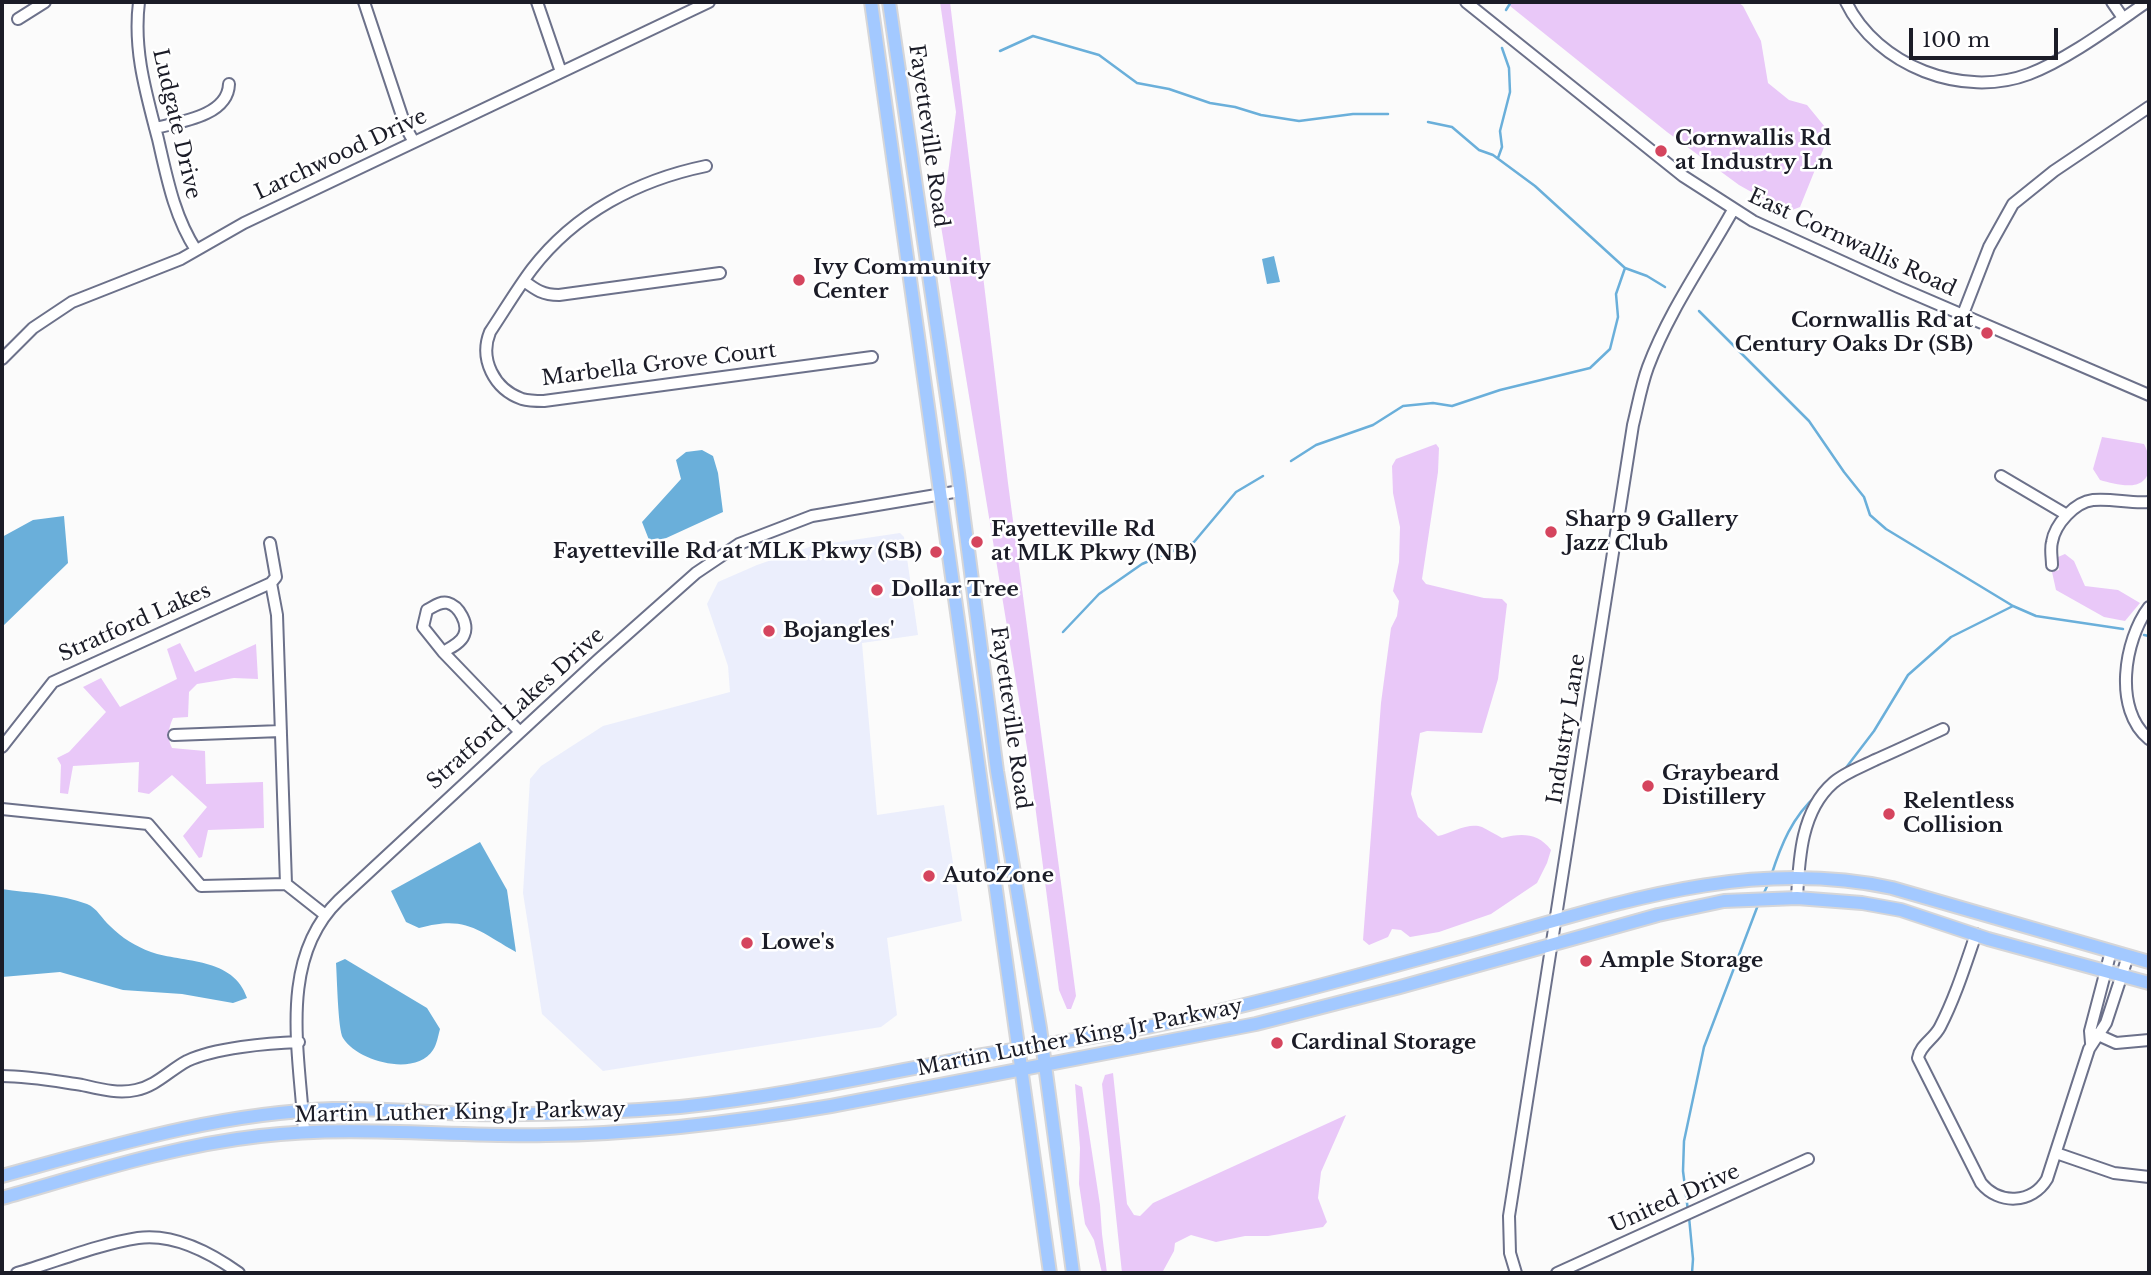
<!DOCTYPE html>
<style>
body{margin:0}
#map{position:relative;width:2151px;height:1275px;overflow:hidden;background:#fbfbfb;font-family:"Libre Baskerville",serif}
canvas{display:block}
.frame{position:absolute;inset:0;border:4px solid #1b1c27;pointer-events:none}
.scale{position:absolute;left:1909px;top:28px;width:149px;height:32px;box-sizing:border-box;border:4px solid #1b1c27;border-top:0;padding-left:9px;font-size:21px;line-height:24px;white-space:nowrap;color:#1b1c27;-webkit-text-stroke:5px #fff;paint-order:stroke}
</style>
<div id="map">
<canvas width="2151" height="1275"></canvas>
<div class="frame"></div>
<div class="scale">100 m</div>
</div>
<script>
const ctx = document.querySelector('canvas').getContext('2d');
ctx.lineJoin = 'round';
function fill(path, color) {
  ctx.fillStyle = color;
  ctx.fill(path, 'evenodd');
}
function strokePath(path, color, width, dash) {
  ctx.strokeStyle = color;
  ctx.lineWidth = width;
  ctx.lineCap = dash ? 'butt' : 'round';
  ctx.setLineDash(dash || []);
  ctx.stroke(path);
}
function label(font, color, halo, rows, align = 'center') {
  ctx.font = font + ' "Libre Baskerville",serif';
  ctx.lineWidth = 5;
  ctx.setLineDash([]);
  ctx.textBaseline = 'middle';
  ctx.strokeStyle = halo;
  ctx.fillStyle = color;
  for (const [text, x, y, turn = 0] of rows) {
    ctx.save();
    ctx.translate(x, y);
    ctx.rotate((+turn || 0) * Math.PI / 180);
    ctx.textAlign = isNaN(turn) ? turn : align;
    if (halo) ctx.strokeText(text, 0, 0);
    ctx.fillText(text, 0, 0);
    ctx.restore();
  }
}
fill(new Path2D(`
 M900,533L904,537L918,635L862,643L877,815L944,805L962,921L887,938L897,1015L881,1027L603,1071L542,1014L523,893L530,779L541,766L603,726L730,692L728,666L707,604L718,582L757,565L812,546Z`), '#ebeefc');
fill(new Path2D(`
 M940,2H950L1008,483L1076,996L1071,1009H1067L1059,990L1030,766L941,226L956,112Z
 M1505,2H1738L1743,6L1761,41L1768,83L1789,100L1807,105L1825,127L1827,140L1800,207L1787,212L1739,185L1667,132Z
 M2102,437L2144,444C2148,452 2149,456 2149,465C2149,494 2118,485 2100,480L2093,469Z
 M1436,444L1439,448L1438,472L1422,579L1426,584L1484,598L1502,599L1507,604L1498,679L1482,733L1427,731L1420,733L1411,794L1418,817L1438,836C1451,833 1469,822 1482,827C1488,830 1495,834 1502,838C1522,833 1538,833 1551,850L1547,863L1537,883L1491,914L1439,932L1410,937L1401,930L1392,929L1388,937L1369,945L1363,940L1381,703L1391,628L1397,616L1399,601L1393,591L1399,562L1400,527L1393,493L1392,466L1396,459Z
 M2065,554L2074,561L2085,586L2118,590L2140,603L2125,621L2104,617L2056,590L2052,572L2059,570L2058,557Z
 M180,643L195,672L256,644L258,679L234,678L197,684L189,692L188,717L173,718C168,729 167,738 172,748L205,751L206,784L263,782L264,828L208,830L202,857L199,858L183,836L207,807L172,775L149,794L138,792L139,762L73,766L68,794L60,793L61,765L57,758L69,752L106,712L83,687L101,678L120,707L177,679L167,649Z
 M1113,1073L1127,1204L1134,1215L1140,1216L1153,1203L1346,1115L1321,1172L1318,1198L1327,1222L1323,1227L1268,1236H1245L1216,1242L1191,1235L1175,1243L1174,1251L1162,1273H1122L1102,1084L1105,1075Z
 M1075,1084L1082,1087L1100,1205L1102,1234L1107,1273H1102L1094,1240L1085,1224L1079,1184L1080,1148Z`), '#e9c8f8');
fill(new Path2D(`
 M1274,256L1280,282L1267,284L1262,259Z
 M702,450L713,456L718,473L723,512L651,545L642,522L681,479L676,460L686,452Z
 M64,516L68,563L2,627V537L33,520Z
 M480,842L507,890L516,952C477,930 466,915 419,928L406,922L391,891Z
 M2,889C29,893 61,894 87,904C97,908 102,919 110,926C122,938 135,946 151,952C183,963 234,957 247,998L233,1003L182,994L123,990L60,972L2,977Z
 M345,959L427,1008L440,1029C438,1036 437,1044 433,1050C416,1077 358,1062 343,1038C338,1030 337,977 336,963Z`), '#6aafda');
strokePath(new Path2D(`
 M1506,10L1511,2
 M1000,51L1033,36L1099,55L1137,83L1169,89L1210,103L1235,107L1261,115L1299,121L1353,114H1388
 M1428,122L1452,127L1479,150L1493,155L1535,186L1625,268L1647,276L1665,287
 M1498,158L1502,147L1500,131L1510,92L1509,68L1502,48
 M1699,311L1809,421L1844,472L1864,497L1870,515L1886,529L2013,606L2036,616L2123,629
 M1291,461L1316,445L1373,425L1403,406L1433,403L1452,406L1500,390L1590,368L1610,349L1618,317L1616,294L1625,268
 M1063,632L1099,594L1142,564L1194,542L1236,492L1263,476
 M2144,635L2149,636
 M1845,769L1874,731L1908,675L1951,637L2013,606
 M1771,876C1781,845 1792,817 1817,795
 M1763,895L1769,882
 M1688,1211L1683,1171L1684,1141L1704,1047L1758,905
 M1689,1217L1693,1259L1692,1273`), '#6aafda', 2.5);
const minor = new Path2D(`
 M139,2C133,50 146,93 158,139C167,178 174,216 196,250
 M364,2L406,128L414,142
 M537,2L561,72
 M1466,2L1683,176L1753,221L1898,287L2149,395
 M1846,2C1877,66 1963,99 2029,74C2068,59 2112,26 2147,2
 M2112,2L2123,18
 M18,19L45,2
 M155,128C180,122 228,116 229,84
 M706,166C638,180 575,213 532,269C517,289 504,311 490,332C479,359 494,389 522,399C529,401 537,401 544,401L872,357
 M524,281C536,290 543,295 559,295L720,273
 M1963,314L1989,247L2013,204L2054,171L2149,107
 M2,359L33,328L72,302L181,259L244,223L709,2
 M2001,476L2067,515
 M270,543L276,577L271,583
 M2052,565C2052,558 2050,549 2052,542C2055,524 2075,502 2093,500C2112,498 2131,504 2149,502
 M2149,607C2124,640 2113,710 2149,739
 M443,652C450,648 461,643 464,635C469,624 459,606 448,603C440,601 433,607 427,610L423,627L443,652L519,731
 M174,735L281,731
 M2,747L53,682L271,583L277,615L286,884
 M2,809L148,824L201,886L286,884L324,914
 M1797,898C1799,859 1801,811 1833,783C1844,773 1861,767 1875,760C1898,750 1921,739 1943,729
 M1976,934C1965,966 1955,998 1940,1027C1934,1039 1920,1045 1918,1058L1981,1183C1999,1205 2032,1204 2047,1179L2089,1049L2106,1023L2128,956
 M2096,1034L2116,1043L2149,1040
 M2091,1043L2090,1031L2111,951
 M2,1076C29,1076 55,1081 82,1085C100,1089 118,1094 136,1090C156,1086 170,1070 187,1061C214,1048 268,1043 299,1042
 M304,1132C300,1055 277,960 339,900L598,660L696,573L739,544L812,516L960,491
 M2056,1153L2114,1173L2149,1177
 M17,1273C55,1262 99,1244 138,1238C174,1233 211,1253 239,1273
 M1516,1273L1510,1253L1509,1216L1633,425C1638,405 1641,386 1648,367C1669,311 1704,262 1733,210
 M1557,1273L1808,1159`);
const major = new Path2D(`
 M871,2L1050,1273
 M889,2L958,473L997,771L1040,1028L1073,1273
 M2,1176C111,1146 218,1113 333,1109C378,1108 423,1112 468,1114C539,1115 610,1113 680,1107C777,1097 871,1076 966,1058C1030,1046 1094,1038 1157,1025C1261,1003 1364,974 1466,946C1607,907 1744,856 1892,888L2149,962
 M2,1198C87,1174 171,1146 260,1136C355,1125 451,1137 546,1135C642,1134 737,1122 831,1106L1256,1024L1400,987L1658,915L1724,901L1797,898L1862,903L1901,910L1988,939L2149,983`);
strokePath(minor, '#6c718a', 14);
strokePath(major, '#d6d6d8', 16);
strokePath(minor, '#fff', 10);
strokePath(major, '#a3c9ff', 12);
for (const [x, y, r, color] of [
 [1661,151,7,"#d5455e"],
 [799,280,7,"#d5455e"],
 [1987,333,7,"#d5455e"],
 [1551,532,7,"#d5455e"],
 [977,542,7,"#d5455e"],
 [936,552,7,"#d5455e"],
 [877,590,7,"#d5455e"],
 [769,631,7,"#d5455e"],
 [1648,786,7,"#d5455e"],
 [1889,814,7,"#d5455e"],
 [929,876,7,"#d5455e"],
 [747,943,7,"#d5455e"],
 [1586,961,7,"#d5455e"],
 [1277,1043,7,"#d5455e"]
]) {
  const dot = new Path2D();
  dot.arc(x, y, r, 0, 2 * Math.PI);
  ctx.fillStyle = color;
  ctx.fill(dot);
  strokePath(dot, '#fff', 2.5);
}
label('21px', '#1b1c27', '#fff', [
 ["Ludgate Drive",176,124,77],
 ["Fayetteville Road",928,136,82],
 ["Larchwood Drive",341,155,-25],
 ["East Cornwallis Road",1852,243,25],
 ["Marbella Grove Court",659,365,-7],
 ["Stratford Lakes",135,623,-24],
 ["Stratford Lakes Drive",516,709,-42],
 ["Fayetteville Road",1010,718,82],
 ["Industry Lane",1567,729,-81],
 ["Martin Luther King Jr Parkway",1080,1038,-11],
 ["Martin Luther King Jr Parkway",460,1113,-1],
 ["United Drive",1675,1199,-24]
]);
label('bold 21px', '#1b1c27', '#fff', [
 ["Cornwallis Rd",1675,139],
 ["at Industry Ln",1675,163],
 ["Ivy Community",813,268],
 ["Center",813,292],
 ["Cornwallis Rd at",1973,321,"right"],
 ["Century Oaks Dr (SB)",1973,345,"right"],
 ["Sharp 9 Gallery",1565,520],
 ["Jazz Club",1565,544],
 ["Fayetteville Rd",991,530],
 ["at MLK Pkwy (NB)",991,554],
 ["Fayetteville Rd at MLK Pkwy (SB)",922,552,"right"],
 ["Dollar Tree",891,590],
 ["Bojangles'",783,631],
 ["Graybeard",1662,774],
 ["Distillery",1662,798],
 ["Relentless",1903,802],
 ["Collision",1903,826],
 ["AutoZone",943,876],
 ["Lowe's",761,943],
 ["Ample Storage",1600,961],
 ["Cardinal Storage",1291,1043]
], 'left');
</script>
